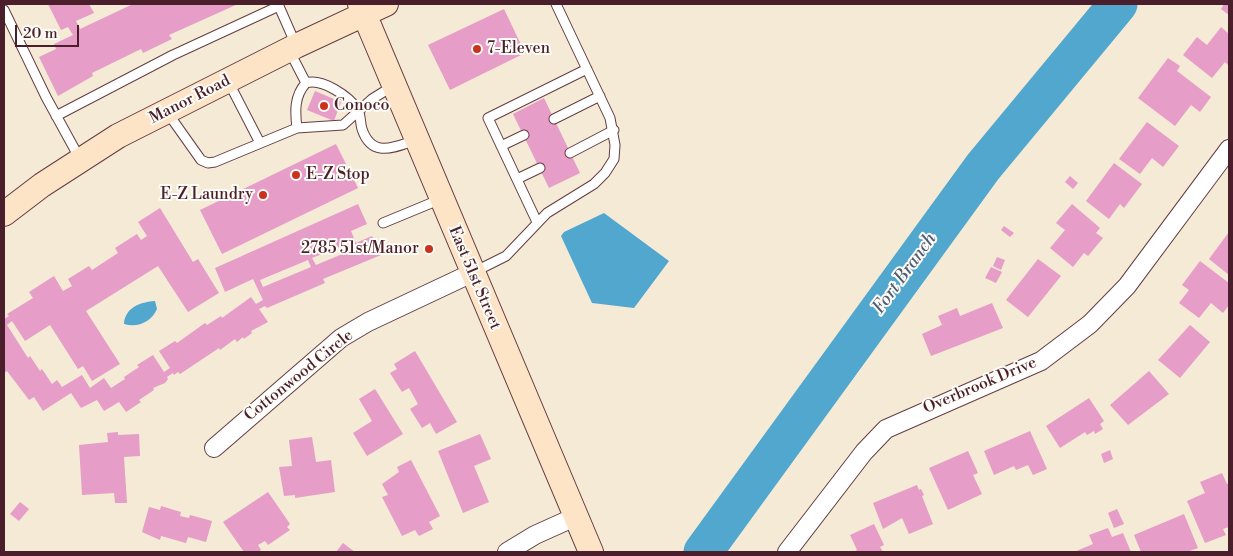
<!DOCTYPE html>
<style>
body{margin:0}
#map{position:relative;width:1233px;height:556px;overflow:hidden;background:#f4ead5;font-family:"Libre Bodoni",serif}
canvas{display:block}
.frame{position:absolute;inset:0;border:5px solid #4a1f2b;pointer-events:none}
.scale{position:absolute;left:15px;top:25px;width:64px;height:22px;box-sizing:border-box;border:2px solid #4a1f2b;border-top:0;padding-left:6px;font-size:15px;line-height:18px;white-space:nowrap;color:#4a1f2b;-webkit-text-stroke:4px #fdfcf7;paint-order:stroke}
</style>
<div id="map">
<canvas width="1233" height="556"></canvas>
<div class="frame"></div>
<div class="scale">20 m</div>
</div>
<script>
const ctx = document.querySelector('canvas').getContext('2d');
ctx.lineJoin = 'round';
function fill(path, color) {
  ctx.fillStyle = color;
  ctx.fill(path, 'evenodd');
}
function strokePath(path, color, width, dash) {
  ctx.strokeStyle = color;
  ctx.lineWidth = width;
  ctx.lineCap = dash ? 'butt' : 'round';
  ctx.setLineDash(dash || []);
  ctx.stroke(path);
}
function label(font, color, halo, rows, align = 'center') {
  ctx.font = font + ' "Libre Bodoni",serif';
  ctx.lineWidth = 4;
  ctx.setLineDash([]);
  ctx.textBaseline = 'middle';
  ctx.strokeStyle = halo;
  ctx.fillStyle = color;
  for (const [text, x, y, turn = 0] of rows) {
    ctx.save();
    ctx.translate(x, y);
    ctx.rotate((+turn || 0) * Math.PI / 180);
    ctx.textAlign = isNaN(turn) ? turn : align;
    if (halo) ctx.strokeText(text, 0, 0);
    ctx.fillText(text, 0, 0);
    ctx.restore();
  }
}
fill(new Path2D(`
 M604,213L669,261L634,308L592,303L561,236L564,232Z
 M155,301L157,309C151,322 138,328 124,324C125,307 141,302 155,301Z`), '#52a7ce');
strokePath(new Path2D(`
 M703,552L983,167L1118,4`), '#52a7ce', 39);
fill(new Path2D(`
 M48,4H89L94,13L76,21L80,29L133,4H238L169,35L172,39L143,53L141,49L92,73L93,76L58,96L39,57L56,49L54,44L73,35L68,27L61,30Z
 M1224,4H1229V15L1221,9Z
 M504,9L525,53L450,90L428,45Z
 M1221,27L1229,34V66L1225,62L1212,78L1183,55L1197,37L1207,45Z
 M1168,58L1180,66L1177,71L1211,97L1200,112L1191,105L1175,126L1138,98Z
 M315,91L341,102L334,121L307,110Z
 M544,98L580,173L549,188L513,114Z
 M1147,122L1179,146L1163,167L1152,158L1140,174L1119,159Z
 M336,144L358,188L222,254L200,210Z
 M1114,163L1142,184L1124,208L1120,204L1109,219L1086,201Z
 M1070,176L1078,183L1073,189L1065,182Z
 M358,204L367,224L351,231L356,243L372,236L381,255L323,279L325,283L267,308L265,306L259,309L268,322L251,331L252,333L244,339L243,337L237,342L235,339L220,350L219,348L180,374L178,372L174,375L173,373L167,377L168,379L165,383L153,388L154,390L139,400L141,402L126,412L119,402L104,411L97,400L81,408L71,393L43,411L34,397L29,400L7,371L4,373V319L9,316L7,314L33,298L29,292L54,276L63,291L72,286L68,279L89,266L92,270L118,253L115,248L137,234L141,240L147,236L138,222L160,208L193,262L198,259L219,293L188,312L158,266L86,311L120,364L92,381L83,366L78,369L50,325L25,341L12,321L7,325L28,358L30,356L40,371L42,369L52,384L57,380L62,387L82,375L90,388L104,378L111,388L125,379L124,377L139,367L137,365L153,355L164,372L170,368L159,351L175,341L177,343L205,323L207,325L221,316L222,318L251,297L256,304L263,300L253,279L225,292L215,268ZM349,243L352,250L316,265L312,258ZM308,260L311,267L263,287L260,280Z
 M1072,204L1100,228L1096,233L1103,238L1088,256L1084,253L1073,267L1050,248L1065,230L1056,223Z
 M1004,226L1014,233L1010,237L1001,230Z
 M1229,232V275L1209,259Z
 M997,257L1005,260L1001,270L993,266Z
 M1038,259L1061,276L1028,317L1006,300Z
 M1200,261L1229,283V305L1223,313L1211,303L1199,318L1179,303L1189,290L1182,285Z
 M991,267L1002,272L996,283L985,278Z
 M992,303L1003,328L931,356L922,334L942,325L938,316L957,308L960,316Z
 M1190,325L1210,342L1180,378L1158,360Z
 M415,351L457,422L436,434L430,423L422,428L410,409L418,404L409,388L402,392L390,373L397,369L394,364Z
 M1149,371L1169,394L1128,425L1110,405Z
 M375,389L403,434L367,456L353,433L372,421L359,399Z
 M1089,398L1104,421L1100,424L1103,429L1095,434L1094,431L1087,435L1085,432L1060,448L1046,426Z
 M1030,431L1047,469L1033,475L1028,465L1016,470L1014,466L994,475L984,451Z
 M118,432V435L139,434L140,456L124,457L127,503H115L114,493L82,495L79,445L108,442L107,433Z
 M480,434L491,459L474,466L489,502L463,513L438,451Z
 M312,437L316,462L331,460L335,492L295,498V495L284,496L279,467L292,466L289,440Z
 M1110,450L1113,459L1104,463L1101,454Z
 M968,451L978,473L973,475L982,494L948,510L929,468Z
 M411,460L440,516L429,522L433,529L419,536L415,530L402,536L382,497L388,495L382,484L399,472L397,467Z
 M1222,473L1227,484L1229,483V527L1223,529L1226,535L1205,543L1187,501L1205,493L1200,482Z
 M917,485L919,490L921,489L924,495L922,496L933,524L909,534L902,518L883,529L873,503Z
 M268,492L290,524L287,527L290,530L268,545L265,541L258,545L261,550L258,552H244L223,522Z
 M20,502L29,509L19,521L10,514Z
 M161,506L181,512L180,516L189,518L190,515L212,521L206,542L188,537L186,543L161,536L160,540L142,532L149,507L160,510Z
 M1117,509L1124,524L1114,528L1108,513Z
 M1184,514L1198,548L1187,552H1141L1134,535Z
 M874,524L884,545L880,547L883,552H853L857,550L850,535Z
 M1108,528L1112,537L1123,533L1131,552H1074L1093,544L1089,535Z
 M343,543L355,552H336Z`), '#e69dc8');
const lane = new Path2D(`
 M278,4L296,45
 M4,10L46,97L80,159
 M289,50L306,83
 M228,81L260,143
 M167,112L201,160L208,163L215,162L297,128L343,125L372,99L393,86
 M56,116L173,55L279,6
 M554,119L600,96
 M297,128C295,112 294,96 306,83C322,78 349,96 358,110C361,116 360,123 362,129C372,159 395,147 416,140
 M501,146L524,135
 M570,153L614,130
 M517,179L540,168
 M537,222L488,118L587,69
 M383,223L441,199
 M474,272L506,256L547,213L594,184L605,173L614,159L615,145L610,118L556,4`);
const street = new Path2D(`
 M214,448L341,338L368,322L472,273
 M507,552L535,535L575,517
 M787,552L864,452L886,429L1041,361L1090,324L1127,286L1229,149`);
const secondary = new Path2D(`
 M360,4L591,552
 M4,214L42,185L118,136L296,46L386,4`);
strokePath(lane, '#643d44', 11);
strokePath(street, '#643d44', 20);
strokePath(secondary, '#643d44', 26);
strokePath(lane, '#fff', 9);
strokePath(street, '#fff', 18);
strokePath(secondary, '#fee4c6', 24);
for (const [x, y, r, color] of [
 [477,49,5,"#c8321e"],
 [324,106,5,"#c8321e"],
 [296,175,5,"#c8321e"],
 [263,195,5,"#c8321e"],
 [429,249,5,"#c8321e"]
]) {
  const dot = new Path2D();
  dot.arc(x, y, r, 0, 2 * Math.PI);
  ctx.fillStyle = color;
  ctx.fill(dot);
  strokePath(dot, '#fdfcf7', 2);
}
label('16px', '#4a1f2b', '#fdfcf7', [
 ["7-Eleven",487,49],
 ["Conoco",334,106],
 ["E-Z Stop",306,175],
 ["E-Z Laundry",253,195,"right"],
 ["2785 51st/Manor",419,249,"right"]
], 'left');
label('16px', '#4a1f2b', '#fdfcf7', [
 ["Manor Road",190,100,-27],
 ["East 51st Street",474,278,67],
 ["Cottonwood Circle",299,376,-39],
 ["Overbrook Drive",980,386,-23]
]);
label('italic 18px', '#4e5c74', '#fdfcf7', [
 ["Fort Branch",905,274,-54]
]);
</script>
